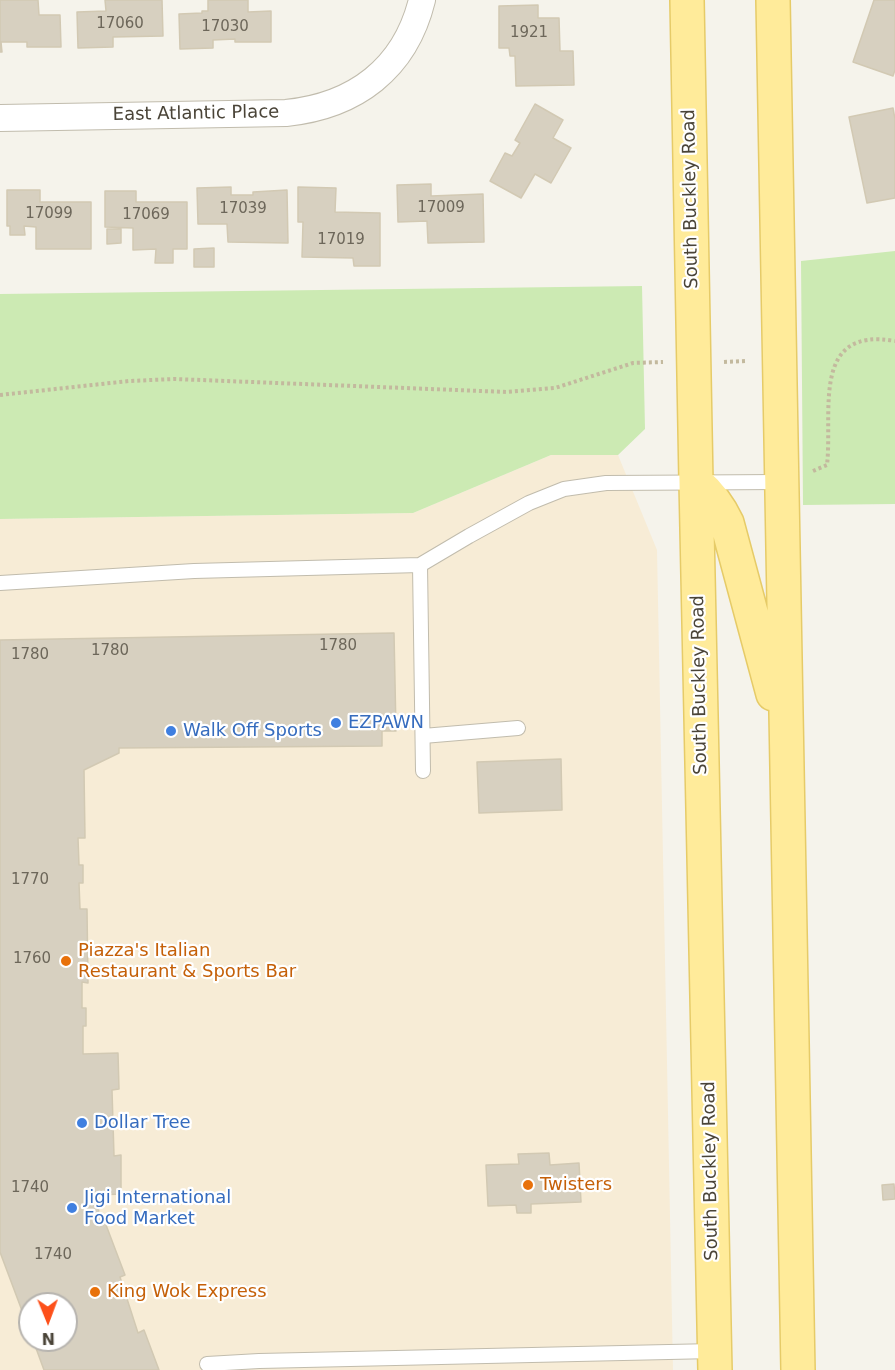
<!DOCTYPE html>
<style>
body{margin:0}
#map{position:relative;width:895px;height:1370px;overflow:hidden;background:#f5f3eb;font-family:"DejaVu Sans",sans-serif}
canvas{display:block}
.north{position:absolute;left:18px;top:1292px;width:60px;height:60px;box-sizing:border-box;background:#fff;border:2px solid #b7b4af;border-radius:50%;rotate:179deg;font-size:16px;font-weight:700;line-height:24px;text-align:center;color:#4a4438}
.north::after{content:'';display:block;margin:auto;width:21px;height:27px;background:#fd501a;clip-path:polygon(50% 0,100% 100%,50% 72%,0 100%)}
</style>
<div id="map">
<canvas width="895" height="1370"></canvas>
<div class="north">N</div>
</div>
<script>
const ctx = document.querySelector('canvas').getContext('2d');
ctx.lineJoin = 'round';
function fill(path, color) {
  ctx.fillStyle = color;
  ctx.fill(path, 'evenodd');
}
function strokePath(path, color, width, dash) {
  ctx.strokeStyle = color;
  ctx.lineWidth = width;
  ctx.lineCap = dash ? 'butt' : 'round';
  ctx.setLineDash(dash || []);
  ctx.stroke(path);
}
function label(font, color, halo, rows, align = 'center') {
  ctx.font = font + ' "DejaVu Sans",sans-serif';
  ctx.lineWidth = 4.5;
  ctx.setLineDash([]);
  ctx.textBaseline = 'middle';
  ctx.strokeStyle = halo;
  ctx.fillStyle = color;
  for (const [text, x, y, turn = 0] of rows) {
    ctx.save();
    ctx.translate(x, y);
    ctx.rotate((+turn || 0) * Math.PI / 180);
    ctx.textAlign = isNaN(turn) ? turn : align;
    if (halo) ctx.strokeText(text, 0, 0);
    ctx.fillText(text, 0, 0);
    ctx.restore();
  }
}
fill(new Path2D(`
 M551,455H618L657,550L673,1370H0V519L413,513ZM30,1304H66V1340H30Z`), '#f7ecd6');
fill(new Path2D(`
 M895,251V504L803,505L801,261Z
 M642,286L645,429L618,455H551L413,513L0,519V294Z`), '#cceab3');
const building = new Path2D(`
 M0,0H38L39,15H60L61,47H27V42H1L2,52H0Z
 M105,0H162L163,36L113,37V47L78,48L77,12L106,11Z
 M208,0H248V12L271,11V42H235V39L213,40V48L180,49L179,14L202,13V11H208Z
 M874,0H895V70L893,76L853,62Z
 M538,5V18H559L560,51H573L574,85L516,86L515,56H510L509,48H499V6Z
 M535,104L563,120L553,138L571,148L551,183L535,174L521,198L490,181L505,153L512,156L520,143L515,140Z
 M893,108L895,119V198L867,203L849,117Z
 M431,184V196L483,194L484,242L428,243L427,221L398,222L397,185Z
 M231,187V195H253V192L287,190L288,243L228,242L227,224H198L197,188Z
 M298,187L336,188L335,212L380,213V266H354L353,258L302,257L303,222H298Z
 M7,190H40V202H91V249H36V227L24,226L25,235H10V226H7Z
 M105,191H136V202H187V249H173V263H155L156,249L133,250V228L105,227Z
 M107,229H121V243L107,244Z
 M214,248V267H194V249Z
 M394,633L396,731H382V746L119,748V753L84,770L85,838H78L79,865H83V883H79L80,909H87L88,983L82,982V1008H86V1026H83V1054L118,1053L119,1089L112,1090L114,1156L121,1155V1194L98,1195L99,1217H103L125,1275L120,1277L138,1333L144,1330L159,1370H44L33,1340H66V1304H30V1332L0,1252V640Z
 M561,759L562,810L479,813L477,762Z
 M549,1153L550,1165L579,1163L581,1202L531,1204V1213H517L516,1205L488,1206L486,1165L519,1164L518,1154Z
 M894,1184L895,1199L883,1200L882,1185Z`);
fill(building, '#d7d0c0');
strokePath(building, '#d2c9b3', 1.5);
const service = new Path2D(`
 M420,565L423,771
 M0,583L194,571L420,565L469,536L529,503L564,489L606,483L781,482
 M423,736L518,728
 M207,1364L259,1361L714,1351`);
const minor = new Path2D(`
 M0,118L286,113C355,106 405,69 422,0`);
const primary = new Path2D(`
 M687,0L696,482L715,1370
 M773,0L798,1370
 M696,482C710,494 719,506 727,523L773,694`);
strokePath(service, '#c1bcad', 16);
strokePath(minor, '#c1bcad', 28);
strokePath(primary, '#e6cb68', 36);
strokePath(new Path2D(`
 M724,362L747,361
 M0,395L129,381L175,379L507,392L555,388L633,363L663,362
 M813,471L827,465C833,412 810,326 895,341`), '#c3b99e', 4, [3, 3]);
strokePath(service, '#fff', 14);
strokePath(minor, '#fff', 26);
strokePath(primary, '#ffeb9a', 33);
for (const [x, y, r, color] of [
 [336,723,6,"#3f7fe0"],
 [171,731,6,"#3f7fe0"],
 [66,961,6,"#e8710a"],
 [82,1123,6,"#3f7fe0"],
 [528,1185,6,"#e8710a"],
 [72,1208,6,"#3f7fe0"],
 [95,1292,6,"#e8710a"]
]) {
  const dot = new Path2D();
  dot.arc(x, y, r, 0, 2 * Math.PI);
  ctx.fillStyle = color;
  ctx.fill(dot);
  strokePath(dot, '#fff', 2);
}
label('15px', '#6d675a', null, [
 ["17060",120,24],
 ["17030",225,27],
 ["1921",529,33],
 ["17009",441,208],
 ["17039",243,209],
 ["17099",49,214],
 ["17069",146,215],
 ["17019",341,240],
 ["1780",338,646],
 ["1780",110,651],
 ["1780",30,655],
 ["1770",30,880],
 ["1760",32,959],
 ["1740",30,1188],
 ["1740",53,1255]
]);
label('18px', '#4a4438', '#fff', [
 ["East Atlantic Place",196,114,-1],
 ["South Buckley Road",691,199,-91],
 ["South Buckley Road",700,685,-91],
 ["South Buckley Road",711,1171,-91]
]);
label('18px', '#366cbe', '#fff', [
 ["EZPAWN",348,723],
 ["Walk Off Sports",183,731],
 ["Dollar Tree",94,1123],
 ["Jigi International",84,1198],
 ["Food Market",84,1219]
], 'left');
label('18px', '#c56008', '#fff', [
 ["Piazza's Italian",78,951],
 ["Restaurant & Sports Bar",78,972],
 ["Twisters",540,1185],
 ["King Wok Express",107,1292]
], 'left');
</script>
